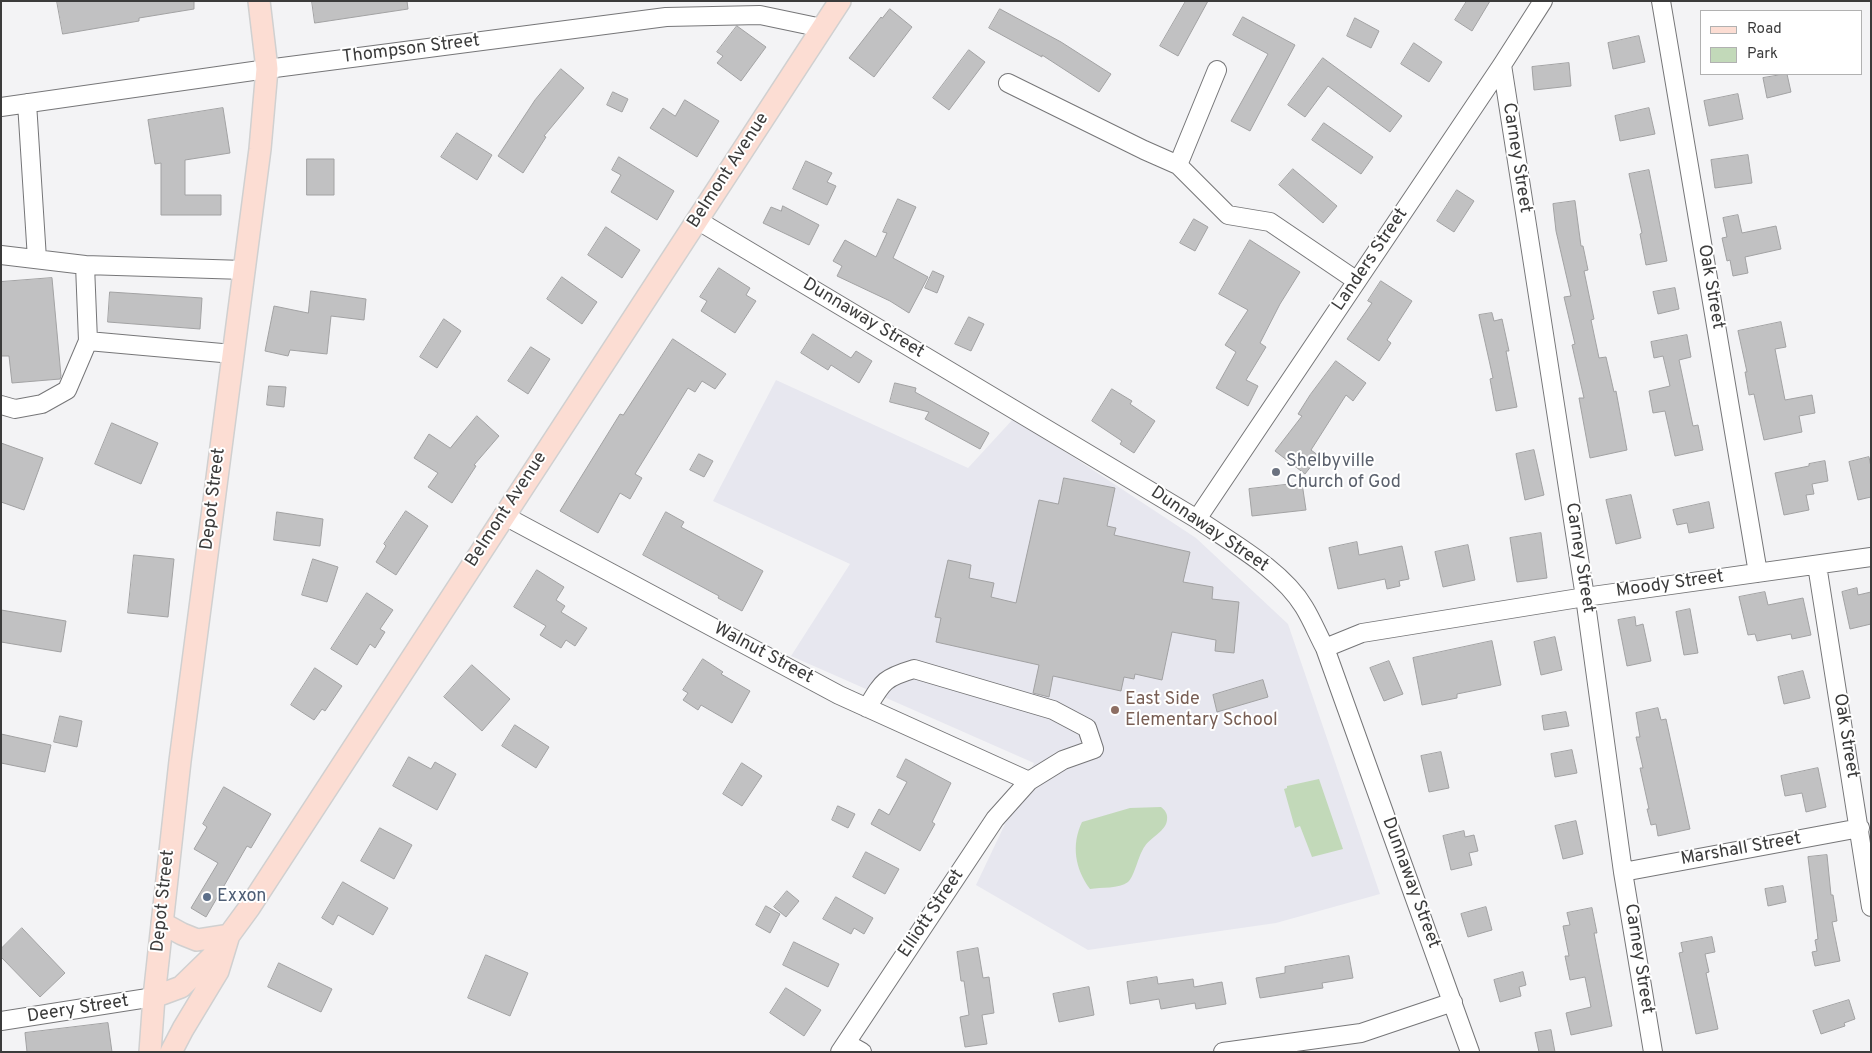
<!DOCTYPE html>
<style>
body{margin:0}
#map{position:relative;width:1872px;height:1053px;overflow:hidden;background:#f3f3f5;font-family:Overpass,sans-serif}
canvas{display:block}
.frame{position:absolute;inset:0;border:2px solid #3b3b3b;pointer-events:none}
.legend{position:absolute;left:1700px;top:10px;width:162px;height:65px;box-sizing:border-box;background:#fff;border:1px solid #b1b1b1;margin:0;padding:6px 9px;list-style:none;font-size:15px;color:#3b3b3b}
.legend li{display:flex;align-items:center;gap:10px;height:25px}
.legend b{width:25px;border:1px solid #b1b1b1}
</style>
<div id="map">
<canvas width="1872" height="1053"></canvas>
<div class="frame"></div>
<ul class="legend">
<li><b style="height:6px;background:#fcddd3"></b>Road</li>
<li><b style="height:14px;background:#c2d9b9"></b>Park</li>
</ul>
</div>
<script>
const ctx = document.querySelector('canvas').getContext('2d');
ctx.lineJoin = 'round';
function fill(path, color) {
  ctx.fillStyle = color;
  ctx.fill(path, 'evenodd');
}
function strokePath(path, color, width, dash) {
  ctx.strokeStyle = color;
  ctx.lineWidth = width;
  ctx.lineCap = dash ? 'butt' : 'round';
  ctx.setLineDash(dash || []);
  ctx.stroke(path);
}
function label(font, color, halo, rows, align = 'center') {
  ctx.font = font + ' Overpass,sans-serif';
  ctx.lineWidth = 4;
  ctx.setLineDash([]);
  ctx.textBaseline = 'middle';
  ctx.strokeStyle = halo;
  ctx.fillStyle = color;
  for (const [text, x, y, turn = 0] of rows) {
    ctx.save();
    ctx.translate(x, y);
    ctx.rotate((+turn || 0) * Math.PI / 180);
    ctx.textAlign = isNaN(turn) ? turn : align;
    if (halo) ctx.strokeText(text, 0, 0);
    ctx.fillText(text, 0, 0);
    ctx.restore();
  }
}
fill(new Path2D(`
 M776,380L968,468L1014,418L1196,538L1288,624L1380,894L1276,923L1088,950L976,885L1034,763L791,656L850,564L713,501Z`), '#e7e7ef');
fill(new Path2D(`
 M1319,779L1343,849L1312,857L1300,826L1295,828L1284,789L1287,788V786Z
 M1161,807C1165,810 1168,814 1167,820C1166,831 1151,837 1145,846C1138,855 1135,876 1128,882C1119,889 1101,887 1090,889C1075,869 1071,845 1082,822L1130,808Z`), '#c2d9b9');
const building = new Path2D(`
 M57,1H194V9L139,18V21L63,34Z
 M312,1H407L408,9L315,23Z
 M1186,1H1208L1178,56L1160,46Z
 M1467,1H1490L1472,31L1455,20Z
 M890,9L912,27L874,77L849,58L881,17L882,18Z
 M1000,9L1061,42L1111,74L1099,92L1042,55V57L989,28Z
 M1243,17L1295,45L1250,131L1231,121L1268,54L1233,35Z
 M1355,18L1379,31L1371,48L1347,36Z
 M737,26L766,47L741,81L717,63L723,56L717,52Z
 M1639,36L1645,62L1613,69L1608,43Z
 M1414,43L1442,62L1429,82L1401,64Z
 M969,50L985,62L949,110L933,98Z
 M1323,58L1402,116L1390,132L1328,86L1305,117L1288,105Z
 M1569,63L1571,86L1534,90L1532,67Z
 M561,69L584,88L544,136L546,137L523,173L498,156L535,100Z
 M1787,74L1791,92L1767,98L1763,78Z
 M613,92L628,99L622,112L607,105Z
 M1738,94L1743,119L1709,126L1704,101Z
 M685,100L719,121L697,157L650,128L663,108L675,116Z
 M223,108L230,153L185,160V195H221V215H161V163L155,164L148,120Z
 M1649,108L1655,134L1620,141L1615,116Z
 M1324,123L1373,157L1361,174L1312,140Z
 M457,133L492,155L477,180L441,157Z
 M1748,155L1752,183L1715,188L1711,160Z
 M619,157L674,191L657,220L611,192L621,175L612,170Z
 M307,159H334V195H307Z
 M806,161L832,173L827,182L836,186L827,205L793,189Z
 M1293,169L1337,206L1323,223L1279,185Z
 M1649,170L1667,261L1646,265L1640,234L1642,233L1629,174Z
 M1457,190L1474,201L1454,232L1437,221Z
 M898,199L916,207L893,258L928,277L909,313L890,301L837,276L842,266L833,261L845,240L876,257L887,233L883,232Z
 M1575,201L1581,246H1583L1588,270L1584,271L1594,319L1591,320L1599,358L1606,357L1614,392L1616,391L1627,450L1590,458L1579,398H1584L1572,345L1575,344L1564,297L1571,296L1556,231L1553,204Z
 M783,206L819,225L809,245L763,223L771,207L781,211Z
 M1738,215L1742,233L1776,226L1781,249L1745,257L1748,273L1733,276L1730,260L1727,261L1722,238L1727,237L1723,218Z
 M1194,219L1208,227L1195,251L1180,243Z
 M606,227L640,250L622,278L588,255Z
 M1250,240L1300,272L1280,304L1260,343L1266,347L1246,380L1258,386L1248,406L1216,388L1236,352L1225,345L1248,310L1219,294Z
 M719,268L750,288L746,295L756,301L735,333L701,311L707,301L700,297Z
 M933,271L944,276L937,293L925,288Z
 M562,277L597,302L582,324L547,299Z
 M52,278L61,376L60,379L12,383L9,356H1V282Z
 M1381,281L1412,301L1387,340L1391,343L1379,361L1347,339L1372,303L1368,301Z
 M1675,288L1679,309L1658,314L1653,292Z
 M311,291L366,299L364,320L331,316L327,354L290,350L288,356L265,351L274,306L308,313Z
 M110,292L202,298L200,329L108,322Z
 M1492,313L1494,321L1502,319L1509,351H1506L1517,407L1496,411L1490,379L1493,378L1479,315Z
 M969,317L984,324L971,351L955,344Z
 M444,319L461,331L437,368L420,357Z
 M1781,322L1786,347L1775,349L1785,400L1812,395L1815,413L1799,416L1802,432L1764,440L1754,394L1749,395L1745,372H1747L1738,331Z
 M813,334L851,358L856,351L872,361L859,383L831,365L828,370L801,353Z
 M1687,335L1691,357L1679,360L1693,426L1698,425L1703,450L1675,456L1665,411L1653,413L1649,391L1670,386L1663,356L1654,358L1651,342Z
 M673,339L726,374L715,389L702,381L695,392L688,388L635,474L642,478L630,499L620,493L598,533L560,511L620,414L623,415Z
 M531,347L550,359L528,394L508,381Z
 M1336,361L1366,383L1353,401L1346,395L1311,450L1319,456L1305,474L1275,451L1302,416L1298,414L1310,395Z
 M895,383L916,388L915,392L989,433L980,449L925,419L929,412L890,402Z
 M269,386L286,387L284,407L267,405Z
 M1112,389L1132,401L1130,404L1155,421L1134,453L1120,444L1122,441L1092,421Z
 M477,416L499,436L474,465L476,466L452,503L428,487L438,473L414,458L429,434L450,448Z
 M112,423L158,443L141,484L95,464Z
 M1,443L43,458L24,510L1,502Z
 M1534,450L1544,495L1525,500L1516,454Z
 M699,454L713,461L704,477L690,470Z
 M1869,457L1871,467V497L1858,500L1849,462Z
 M1825,461L1828,481L1812,484L1814,494L1806,495L1809,510L1784,515L1775,473L1809,466V464Z
 M1064,478L1115,488L1107,526L1116,528L1114,535L1190,552L1183,582L1213,587L1212,599L1239,602L1234,653L1215,651L1216,640L1172,632L1162,680L1135,674L1134,679L1124,677L1121,691L1053,676L1049,697L1033,693L1039,665L936,642L941,618L935,617L948,560L971,565L969,578L994,583L991,597L1016,603L1039,500L1058,504Z
 M1302,483L1306,510L1252,516L1249,489Z
 M1631,495L1641,538L1616,544L1606,500Z
 M1709,502L1714,528L1689,533L1687,523L1677,525L1673,510Z
 M406,511L428,526L396,575L376,562L386,546L384,544Z
 M277,512L323,519L320,546L274,540Z
 M666,512L684,522L681,527L763,571L742,611L718,598L719,596L643,555Z
 M1541,533L1547,578L1517,582L1510,538Z
 M1357,542L1359,555L1402,546L1409,579L1399,581L1400,586L1387,589L1385,579L1338,589L1329,548Z
 M1468,545L1475,580L1443,587L1435,552Z
 M134,555L174,559L168,617L128,613Z
 M313,559L338,567L327,602L302,595Z
 M537,570L564,587L556,600L565,606L561,612L587,628L575,646L566,640L561,648L540,635L546,626L514,607Z
 M1857,588L1858,595L1871,592V624L1850,629L1842,592Z
 M1765,592L1768,605L1803,598L1811,635L1792,639L1791,634L1757,641L1755,634L1748,635L1739,597Z
 M367,593L393,610L380,629L385,632L375,648L370,644L357,665L331,649Z
 M1690,609L1698,653L1684,655L1676,612Z
 M1,610L66,621L61,652L1,642Z
 M1635,617L1636,626L1643,624L1651,661L1627,666L1618,620Z
 M1555,637L1562,670L1541,675L1534,642Z
 M1492,641L1501,685L1457,694V698L1422,705L1413,658Z
 M703,659L723,672L721,674L750,691L732,723L701,705L698,710L683,700L688,693L683,690Z
 M1389,661L1403,694L1384,701L1370,668Z
 M472,665L510,699L482,731L444,697Z
 M315,668L342,686L325,711L322,709L314,720L291,705Z
 M1803,671L1810,698L1784,704L1778,677Z
 M1263,680L1268,697L1217,712L1213,695Z
 M1658,708L1661,720L1666,719L1690,829L1658,836L1656,824L1651,825L1647,809H1649L1640,768H1643L1636,737H1640L1636,713Z
 M1566,712L1569,726L1544,730L1542,716Z
 M60,716L82,721L77,747L54,742Z
 M515,725L549,747L536,768L502,746Z
 M1,734L51,745L45,772L1,763Z
 M1572,750L1577,773L1555,777L1551,754Z
 M1441,752L1449,788L1429,792L1421,756Z
 M409,757L431,769L435,762L456,774L437,810L393,786Z
 M906,759L951,783L932,822L935,824L920,851L871,824L879,809L889,815L907,782L897,777Z
 M742,763L762,776L742,806L723,794Z
 M1818,768L1826,807L1806,812L1802,793L1785,796L1781,776Z
 M224,787L271,814L251,848L247,846L206,917L191,908L218,863L194,849L207,827L203,824Z
 M838,806L855,814L848,828L832,820Z
 M1576,821L1583,854L1563,859L1555,826Z
 M380,828L412,845L394,879L361,861Z
 M1464,831L1465,837L1474,835L1478,851L1469,853L1472,865L1451,870L1443,836Z
 M866,852L899,869L885,894L853,877Z
 M1827,855L1831,895H1833L1837,921L1832,922L1840,961L1815,966L1812,952L1817,951L1815,940L1818,939L1808,857Z
 M343,882L388,908L373,935L338,915L333,925L322,918Z
 M1783,886L1786,902L1768,906L1765,889Z
 M787,891L799,901L786,917L774,907Z
 M836,897L873,918L864,934L854,928L851,934L823,919Z
 M766,906L780,914L770,933L756,925Z
 M1486,907L1492,930L1468,937L1461,914Z
 M1592,908L1597,933H1594L1612,1026L1571,1035L1566,1013L1591,1007L1585,977L1570,980L1565,956H1569L1563,926L1570,925L1567,913Z
 M22,928L65,973L40,997L1,957V949Z
 M1712,937L1715,952L1705,954L1709,972L1706,973L1718,1029L1696,1034L1679,953L1683,952L1681,943Z
 M794,942L839,964L828,987L783,965Z
 M978,948L983,978L989,977L994,1013L982,1015L987,1044L965,1047L960,1017L969,1015L964,981H961L957,952Z
 M486,955L528,973L510,1016L468,998Z
 M1349,956L1353,978L1322,983L1323,988L1260,998L1256,978L1285,973V967Z
 M279,963L332,989L321,1012L268,987Z
 M1523,972L1526,985L1519,987L1521,996L1500,1002L1494,980Z
 M1157,977L1158,984L1193,979L1194,987L1222,982L1226,1004L1196,1009L1195,1003L1161,1009L1159,999L1130,1004L1127,982Z
 M1089,987L1094,1015L1059,1022L1053,994Z
 M786,988L821,1010L804,1036L770,1013Z
 M1849,1000L1855,1019L1844,1023L1845,1026L1821,1034L1813,1011Z
 M108,1023L112,1052H27L25,1033Z
 M1551,1030L1555,1052H1539L1535,1033Z`);
fill(building, '#c1c1c2');
strokePath(building, '#a2a2a3', 1);
const minor = new Path2D(`
 M1661,1L1758,573
 M1502,65L1585,597L1623,872L1653,1052
 M1217,70L1178,165L1228,215L1270,222L1357,281
 M1008,83L1144,150L1178,165
 M27,103L37,259
 M1,107L267,69L666,17L760,15L822,28
 M697,220L1197,519C1232,543 1282,570 1304,607C1312,620 1318,635 1325,648L1470,1052
 M1,255L85,265
 M88,341L233,354
 M1,405L15,409L42,404L67,390L88,341L85,265L244,270
 M503,515L839,695L1029,781
 M1197,519L1502,65L1543,1
 M1817,565L1871,907
 M1325,648L1362,633L1585,597L1871,557
 M1623,872L1860,828
 M1,1021L154,997
 M846,1043L862,1052
 M840,1052L995,819L1029,781L1063,760L1094,749L1087,728L1053,710L914,669C884,678 883,681 867,708
 M1223,1052L1361,1033L1453,1002`);
const major = new Path2D(`
 M162,923L182,934L197,940L229,935L218,971L183,1029L171,1052
 M154,997L181,987L216,953L249,908L840,1
 M150,1052L154,997L180,761L260,149L267,69L259,1`);
strokePath(minor, '#767678', 20);
strokePath(major, '#d0d0d0', 24);
strokePath(minor, '#fff', 18);
strokePath(major, '#fcddd3', 21);
for (const [x, y, r, color] of [
 [1276,472,5,"#6b7280"],
 [1115,710,5,"#8d6e63"],
 [207,897,5,"#5c6f8a"]
]) {
  const dot = new Path2D();
  dot.arc(x, y, r, 0, 2 * Math.PI);
  ctx.fillStyle = color;
  ctx.fill(dot);
  strokePath(dot, '#fff', 2);
}
label('18px', '#3b3b3b', '#fff', [
 ["Thompson Street",411,50,-7],
 ["Carney Street",1516,158,81],
 ["Belmont Avenue",729,171,-57],
 ["Landers Street",1371,260,-56],
 ["Oak Street",1710,287,80],
 ["Dunnaway Street",863,319,31],
 ["Depot Street",214,499,-83],
 ["Belmont Avenue",507,510,-57],
 ["Dunnaway Street",1209,530,34],
 ["Carney Street",1579,558,81],
 ["Moody Street",1670,585,-8],
 ["Walnut Street",763,654,28],
 ["Oak Street",1845,736,81],
 ["Marshall Street",1741,850,-10],
 ["Dunnaway Street",1410,883,70],
 ["Depot Street",164,901,-84],
 ["Elliott Street",932,914,-56],
 ["Carney Street",1638,959,81],
 ["Deery Street",78,1010,-9]
]);
label('18px', '#5b616d', '#fff', [
 ["Shelbyville",1286,462],
 ["Church of God",1286,483]
], 'left');
label('18px', '#785e54', '#fff', [
 ["East Side",1125,700],
 ["Elementary School",1125,721]
], 'left');
label('18px', '#4e5e75', '#fff', [
 ["Exxon",217,897]
], 'left');
</script>
